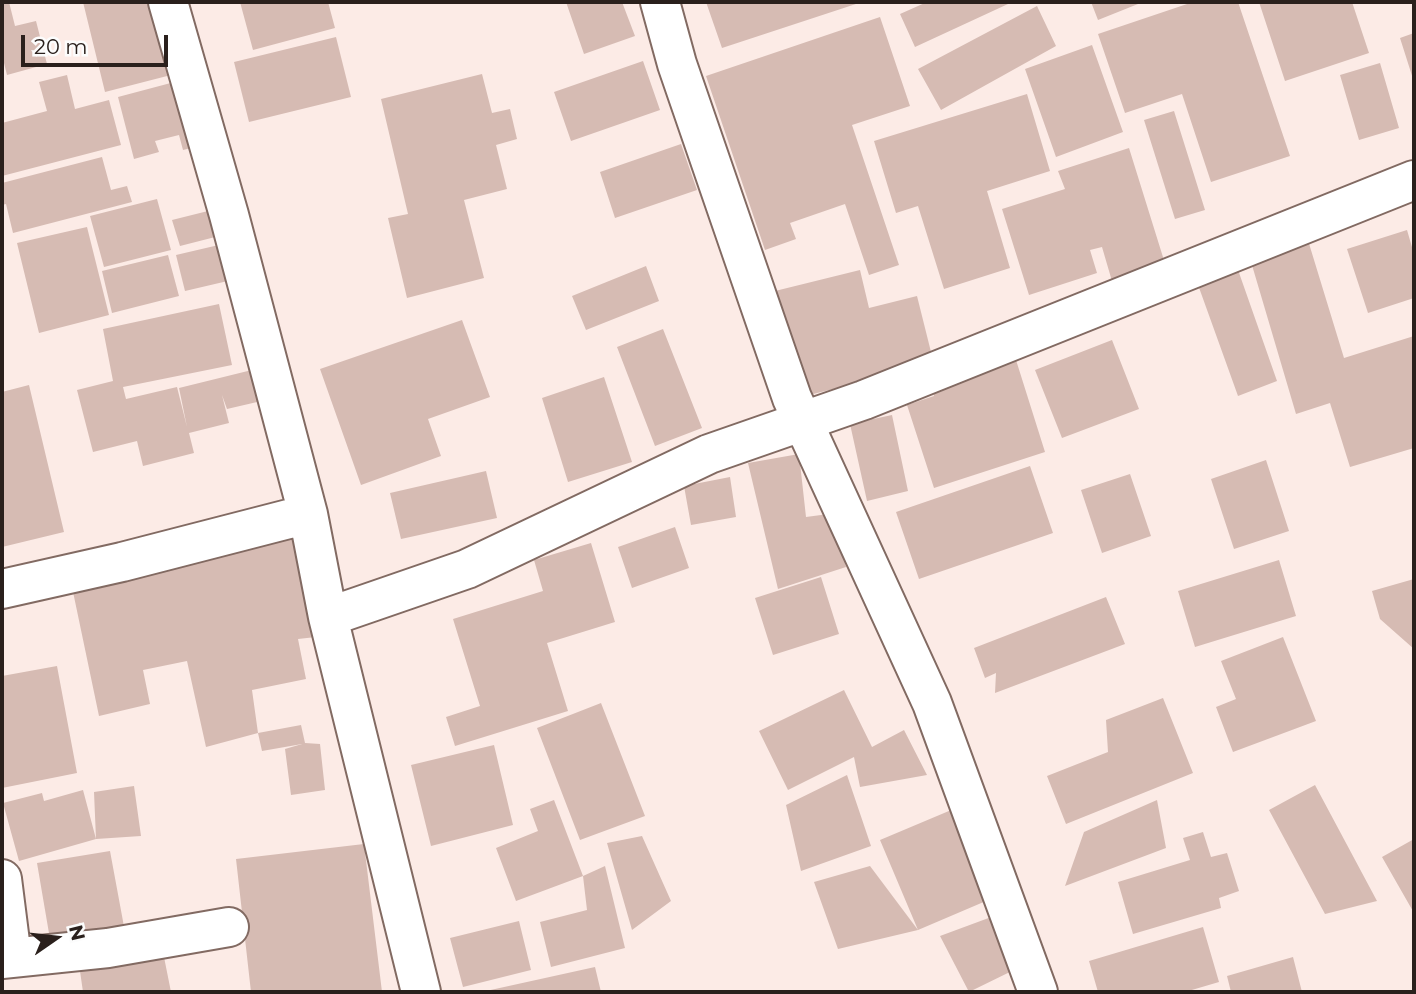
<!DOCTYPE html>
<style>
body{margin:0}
#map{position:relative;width:1416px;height:994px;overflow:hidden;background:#fcebe6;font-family:Montserrat,sans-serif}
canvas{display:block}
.frame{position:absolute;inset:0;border:4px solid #2a201c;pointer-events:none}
.north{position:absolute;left:21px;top:903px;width:70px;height:70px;-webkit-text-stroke:5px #fcfcfc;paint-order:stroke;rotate:76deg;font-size:19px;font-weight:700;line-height:28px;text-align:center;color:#2a201c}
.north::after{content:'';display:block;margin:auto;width:24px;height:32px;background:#2a201c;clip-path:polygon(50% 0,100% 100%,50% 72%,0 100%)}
.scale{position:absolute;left:21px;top:35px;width:147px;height:32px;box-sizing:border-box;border:4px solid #2a201c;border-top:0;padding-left:9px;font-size:21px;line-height:24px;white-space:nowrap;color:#2a201c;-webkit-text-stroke:5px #fcfcfc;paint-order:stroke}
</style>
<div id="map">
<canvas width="1416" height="994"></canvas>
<div class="frame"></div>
<div class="north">N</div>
<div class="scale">20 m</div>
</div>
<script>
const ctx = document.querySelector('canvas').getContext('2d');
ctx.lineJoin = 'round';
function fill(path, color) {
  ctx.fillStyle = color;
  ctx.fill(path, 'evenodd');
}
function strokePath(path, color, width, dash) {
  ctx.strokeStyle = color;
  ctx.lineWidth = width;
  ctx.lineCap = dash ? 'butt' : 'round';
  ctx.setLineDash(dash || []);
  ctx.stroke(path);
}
fill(new Path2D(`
 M2,2H9L15,26L36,21L47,64L7,75L2,55Z
 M83,2H153L171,75L105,92Z
 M240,2H328L335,28L253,50Z
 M566,2H622L635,36L584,54Z
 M706,2H862L722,48Z
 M927,2H1008V4L915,47L900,14Z
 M1091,2H1143L1098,20Z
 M1193,2H1238L1290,156L1211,182L1182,94L1125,113L1098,34Z
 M1259,2H1352L1369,53L1285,81Z
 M1037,6L1056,46L941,110L918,69Z
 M880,17L910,106L852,125L899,265L869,275L845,204L790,223L796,239L765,250L706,76Z
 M1414,33V82L1400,38Z
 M336,37L351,97L249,122L234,62Z
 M1092,45L1123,132L1056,157L1025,69Z
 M643,61L660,110L571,141L554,92Z
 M1380,63L1399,128L1359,140L1340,75Z
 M482,74L492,113L510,109L517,139L496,145L507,189L464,200L484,278L407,298L388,218L408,214L381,99Z
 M67,75L75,109L109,100L121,145L2,176V123L47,111L39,82Z
 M182,80L199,146L183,150L179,135L155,141L159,152L134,159L118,97Z
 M1027,94L1050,171L987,191L1010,268L944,289L918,206L896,213L874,141Z
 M1174,111L1205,210L1175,219L1144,120Z
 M681,144L697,190L615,218L600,172Z
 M1129,148L1167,270L1114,288L1102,247L1090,250L1097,273L1029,295L1002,209L1065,189L1058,171Z
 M102,157L111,190L127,186L132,202L13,233L6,204L2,205V183Z
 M157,199L171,250L104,267L90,216Z
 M216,209L223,235L180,246L172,220Z
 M87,227L109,315L39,333L17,243Z
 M1407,230L1414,254V298L1368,313L1347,249Z
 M1307,237L1344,358L1414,336V448L1350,467L1330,403L1296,414L1249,255Z
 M223,244L232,280L185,291L176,255Z
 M168,255L179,296L112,313L102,271Z
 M646,266L659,301L586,330L572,296Z
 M1237,267L1277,381L1238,396L1197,282Z
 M860,270L869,308L917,296L934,364L797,398L771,292Z
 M219,304L232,365L123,387L126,399L177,387L187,427L179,388L264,367L270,399L227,409L222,395L229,423L189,433L194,453L143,466L137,441L93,452L77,390L113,381L103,329Z
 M462,320L490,397L428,419L441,456L361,485L320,369Z
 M663,329L702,428L655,446L617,347Z
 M1112,340L1139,409L1062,438L1035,370Z
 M1016,360L1045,452L934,488L907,405L934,396L932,387Z
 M604,377L632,462L568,482L542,398Z
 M29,385L64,532L2,547V392Z
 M892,415L908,491L867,501L850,424Z
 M799,454L806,517L836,513L846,567L778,589L748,463Z
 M1266,460L1289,531L1234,549L1211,479Z
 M1030,466L1053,533L919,579L896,512Z
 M486,471L497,518L401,539L390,493Z
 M1130,474L1151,536L1102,553L1081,490Z
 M730,477L736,517L691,525L684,486Z
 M675,527L689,568L632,588L618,547Z
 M292,537L316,637L298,639L306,679L252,690L258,733L206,747L187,661L143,670L150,704L99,716L72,587Z
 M591,543L615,622L547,643L568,711L455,746L446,717L480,706L453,619L543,591L534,560Z
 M1279,560L1296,616L1195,647L1178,591Z
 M821,577L839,634L773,655L755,598Z
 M1414,579V649L1380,619L1372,591Z
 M1106,597L1125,644L995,693L996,673L985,678L974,648Z
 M1283,637L1316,721L1233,752L1216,707L1236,699L1221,661Z
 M57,666L77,773L2,788V676Z
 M844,690L872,747L904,730L927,775L860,787L854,757L788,790L759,731Z
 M1163,698L1193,773L1066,824L1047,776L1108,752L1106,720Z
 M601,703L645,816L580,840L537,728Z
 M301,725L305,743L320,744L325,790L291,795L285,749L302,744L262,751L258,733Z
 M494,745L513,825L431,846L411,765Z
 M847,775L871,846L801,871L786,805Z
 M1315,785L1377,901L1325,914L1269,810Z
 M134,786L141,836L96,839L94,792Z
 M83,790L96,839L19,861L3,803L42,793L44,801Z
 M554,800L583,876L516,901L496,848L538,831L530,809Z
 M1157,800L1166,848L1065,886L1084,832Z
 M956,808L993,898L918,930L880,840Z
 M1203,832L1211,857L1227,853L1239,891L1219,898L1221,908L1133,934L1118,882L1190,860L1183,838Z
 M642,836L671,901L632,930L607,843Z
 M1414,839V913L1382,857Z
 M364,844L382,992H251L236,859Z
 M110,851L125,932L51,945L37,863Z
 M605,866L625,948L551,967L540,922L587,910L583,876Z
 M870,866L918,930L838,949L814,882Z
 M994,916L1016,969L969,992L940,936Z
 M519,921L531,970L463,987L450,938Z
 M1203,927L1219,982L1185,992H1098L1089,961Z
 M164,957L171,992H83L80,971Z
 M1293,957L1302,992H1231L1227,976Z
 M595,967L601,992H486V991Z`), '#d6bbb3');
const minor = new Path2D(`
 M168,2L229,215L308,514L328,617L421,992
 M660,2L677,64L792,398L932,703L1038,992
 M2,589L122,562L308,514
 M328,617L467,569L709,454L864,400L1414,180
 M2,879L12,958
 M2,959L108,948L229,927`);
strokePath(minor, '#826a62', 42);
strokePath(minor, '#fff', 38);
</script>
